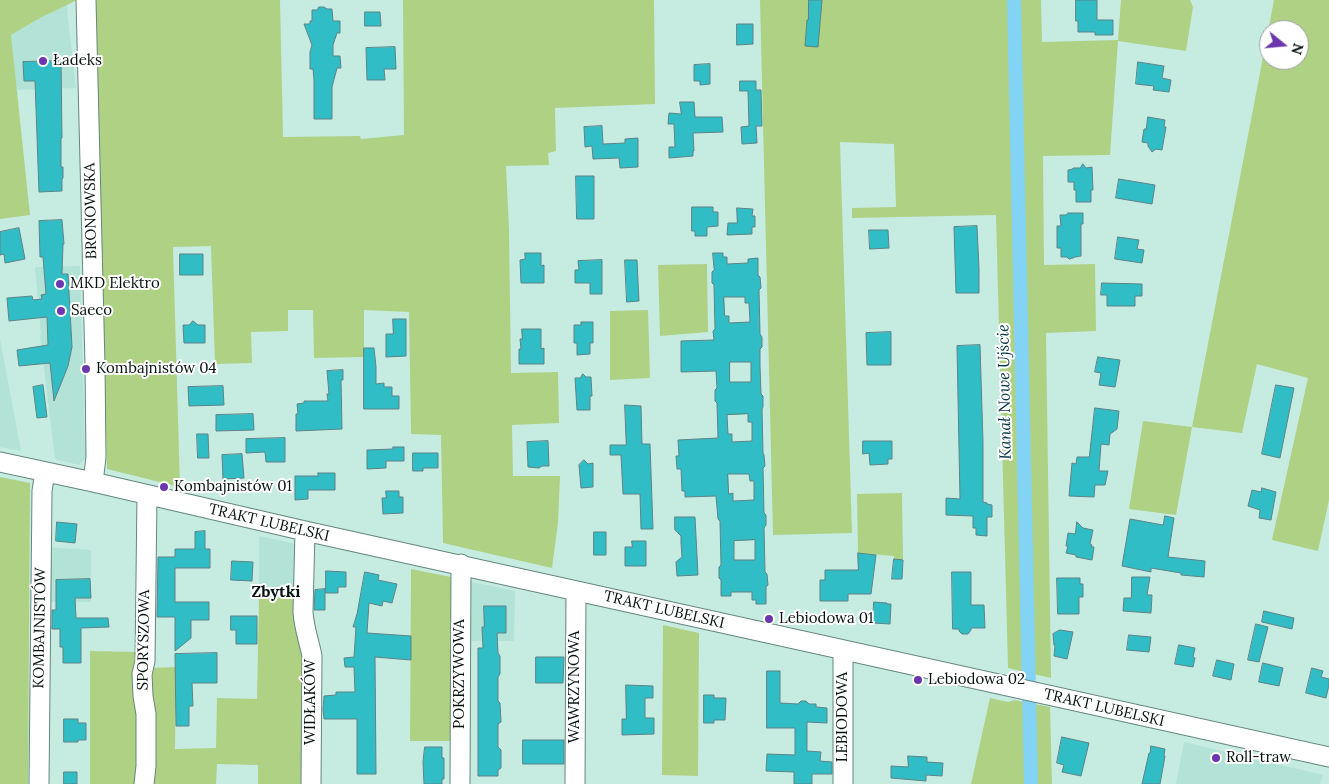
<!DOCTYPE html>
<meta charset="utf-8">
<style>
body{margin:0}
#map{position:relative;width:1329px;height:784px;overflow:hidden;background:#c6ece2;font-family:Lora,serif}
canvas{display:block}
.north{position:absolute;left:1259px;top:20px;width:50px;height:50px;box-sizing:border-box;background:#fff;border:1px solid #9ba09f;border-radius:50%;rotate:107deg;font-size:14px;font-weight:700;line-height:20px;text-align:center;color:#04110e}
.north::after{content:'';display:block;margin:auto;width:18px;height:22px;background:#6b37ae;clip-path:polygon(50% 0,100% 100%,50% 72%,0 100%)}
</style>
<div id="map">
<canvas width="1329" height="784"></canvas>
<div class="north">N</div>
</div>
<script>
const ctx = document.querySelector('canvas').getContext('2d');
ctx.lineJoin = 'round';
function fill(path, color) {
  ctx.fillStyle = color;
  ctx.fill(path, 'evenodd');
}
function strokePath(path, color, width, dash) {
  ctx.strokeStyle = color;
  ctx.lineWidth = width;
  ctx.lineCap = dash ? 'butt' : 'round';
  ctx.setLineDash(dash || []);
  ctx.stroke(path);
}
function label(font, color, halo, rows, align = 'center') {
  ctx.font = font + ' Lora,serif';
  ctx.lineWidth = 4;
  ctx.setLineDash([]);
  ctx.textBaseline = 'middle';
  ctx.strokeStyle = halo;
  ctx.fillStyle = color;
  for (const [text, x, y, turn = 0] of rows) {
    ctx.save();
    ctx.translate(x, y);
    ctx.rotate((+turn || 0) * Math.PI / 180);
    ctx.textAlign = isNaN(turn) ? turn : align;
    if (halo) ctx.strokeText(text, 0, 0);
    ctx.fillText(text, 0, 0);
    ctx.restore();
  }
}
fill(new Path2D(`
 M67,4L68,18L76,88L16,90L11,35L40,18Z
 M80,266L85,449H87V455L84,460L79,465L55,459L40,335L41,334L35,267Z
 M0,339L21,451L0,447Z
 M259,536L297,544L298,597H259Z
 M48,547L91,550V602H47Z
 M468,581L515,591L514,641H469Z
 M1184,742L1323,775L1320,784H1176Z`), '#b3e2d6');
fill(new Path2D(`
 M0,0H77L40,18L11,35L30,215L0,219Z
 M94,0H280L283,137L360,136L361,139L404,135L403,0H654L655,104L555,108L556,151L548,153L549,165L506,166L509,230L511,373L558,372L559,423L512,425L513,476H560L558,523L552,568L443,543L441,435L411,434L409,312L364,310V357L314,358L313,310H288V331L251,332L252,363L215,364L211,246L173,247L180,487L107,469Z
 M760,0H1041L1042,42L1118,40L1121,0H1190L1193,7L1186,51L1118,41L1110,155L1043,156L1044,265L1095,264L1096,331L1046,333L1051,678L1008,668L996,215L852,218V208L896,207L894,144L840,142L852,533L773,535Z
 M1274,0H1329V500L1318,551L1272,540L1308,378L1257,364L1242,433L1192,427L1176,515L1129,509L1143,421L1192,427ZM1269,30H1299V60H1269Z
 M707,264L708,332L660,336L658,265Z
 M648,310L650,378L610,380V311Z
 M0,477L30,483L28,784H0Z
 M902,493L903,560H894V556L858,553L857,494Z
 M411,569L451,577L452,741H410Z
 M259,597H298L306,647V784H258V765L217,764L216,784H149V668L176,667L175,749L216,748L217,698L257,699Z
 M663,625L699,633L698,776L662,775Z
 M90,651L141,652L140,784H90Z
 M990,698L1008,702L1014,700L1050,707L1052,784H971Z`), '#afd183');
strokePath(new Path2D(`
 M1014,0L1031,784`), '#83d4f4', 14);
const building = new Path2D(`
 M809,0H822L818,47L805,46L807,20H808Z
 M1076,0H1097V20H1113V35H1095V32H1078V21H1076Z
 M319,7H324L327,9H332L333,21H340V33H337L333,45V56H340L341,68H337L332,87V119H314V80L313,69H310V52L312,45L304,24H310V21H312V10H317Z
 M365,12H380L381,26H365Z
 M737,24H753V44L737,45Z
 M395,47L396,69H384L385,80H367L366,48Z
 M61,61L62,138H61V167H63V178L62,179V191L39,192L35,81H24L23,62Z
 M1138,62L1164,66L1162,78L1171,80L1169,92L1153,90L1154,86L1136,84Z
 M710,64V84L700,85V81H694V65Z
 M740,81H756V90H761L762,126H756L757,143L742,144L741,127L749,126L748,91H740Z
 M680,102H694L695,117H722L723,132L693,133L694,151H693V156L669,158V147H675L674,124H668L669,113L681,114Z
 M1148,117L1165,120L1164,127H1166L1162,150L1156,149L1152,152L1148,146V143L1142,142L1144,129H1146Z
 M602,126L603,144L625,143V139L638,138V167L620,168L619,158L593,159L592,146L585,147L584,127Z
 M1083,164L1086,168L1092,167L1093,190H1091V202H1076V190H1074V182H1068V170L1073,169V168H1080Z
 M576,176H594V219H577Z
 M1119,179L1155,185L1152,204L1116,198Z
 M692,207H713V212H718V226L707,227V236H695V231H692Z
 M737,208L753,209L752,216H755V227H752V234L727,235L728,223H737Z
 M1068,213H1083V224H1081V256L1075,257L1073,258L1069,259L1067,257H1061V248H1057V226H1061L1060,215H1066Z
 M62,220L64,244H63L62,274H68L72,347L68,366L54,401L50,363L19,366L17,350L48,345L47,317L9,321L7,298L32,296L33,300L42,299L41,295L46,294L43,257H40L39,221Z
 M977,226L979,269V293H956L954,227Z
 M19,228L25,259L5,263L4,254L0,255V232Z
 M869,230H888L889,248L870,249Z
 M1118,237L1139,240L1137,249L1144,250L1142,263L1115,259Z
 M525,253H541V266L544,265V283H521L520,260L525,259Z
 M713,253H723V257H727V264L748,263V259L758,258V275L760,277L761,288L759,290L760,334L762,337V347L760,349V366L761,394L763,396V407L762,409L763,453L764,455L765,466L763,468L764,513L766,515V525L764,528L765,572L767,574L768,585L766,587V604H756V600H752V592H731V596H721V580L719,578V567L721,565L720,521L718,519L716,496L685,497V491H682L681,469H677L676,456H679L678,440L718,438L717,403L715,401V390L717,388L716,371L681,372V341L714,340L713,331L715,329L714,285L712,283V272L714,270ZM724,297H745V303H749L750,322L729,323V316H725ZM730,362H751V382H730ZM748,414V422H752V441L732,442V434H728L727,415ZM728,474H749L750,481H754V500L733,501V493L729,494ZM755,540V560H734V541Z
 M180,254H203V275H180Z
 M602,260V294H590V283H575V270H579L578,261Z
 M625,260H637L639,301L627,302Z
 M1102,283L1142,284V296H1135V306H1107V295H1101Z
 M393,319H406V356L386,357V334H393Z
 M193,321L198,325H205V343H184L183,325H189Z
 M581,322H593V343H590V354L577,355V343H574V325H581Z
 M522,329H541V349L544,348V364H519V349H521L520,339H522Z
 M891,332V365H867L866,333Z
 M980,345L983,443V502L987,503V504L992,505V517H987V536L976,535V528H973V516L946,515V498L960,499L957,346Z
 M364,348H374L376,367V384L384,383V387H392V396H399V409H364Z
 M1098,357L1120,360L1115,387L1099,385L1101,373L1095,372Z
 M343,370V380H341L342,429L296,431V414H298L297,404L304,403V401H328L327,394H329L327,371Z
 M583,374L586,377H591L592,396H590V410H577L575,378H580Z
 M43,385L47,417L37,418L33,387Z
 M1276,385L1294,388L1280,458L1262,454Z
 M223,386L224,405L189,406L188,387Z
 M625,405L641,406L642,444H650L653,529H641L640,494H623L621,455H610V445H626Z
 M1095,408L1119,411L1117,429L1110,434L1109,445L1101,444L1099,471H1108L1105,485H1095L1094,497L1069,496L1072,463L1076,464L1077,457H1089Z
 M253,414L254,430L216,431V415Z
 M197,434H208L209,458H198Z
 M285,438V462H266L265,452L246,453V439Z
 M548,441L549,466H542L539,468L528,467L527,442Z
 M863,441H892V459H888V464L870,465L869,453L863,454Z
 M393,447H404V461H386V468L367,469V450L393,449Z
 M413,453H438V468H423V471H413Z
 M242,454L244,478L223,479L222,455Z
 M584,460L588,464L593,463V487L581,488L579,465Z
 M318,473H335V490H308V499L295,500V476H318Z
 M1262,488L1276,492L1271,520L1259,518L1260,510L1248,506L1252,490L1261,492Z
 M386,491H399V497H403V513L383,514L382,498H386Z
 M1165,516L1174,518L1168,557L1205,561L1204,577L1181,575V573L1151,568V572L1122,566L1130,519L1163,525Z
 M675,517H695L698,575L677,576L676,562L682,557L681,543V536L675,530Z
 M57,522L77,524L75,543L56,541Z
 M1077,522L1083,528L1093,530L1090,544L1092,545L1091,547H1094L1092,560L1076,557V555L1066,553L1068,546H1066L1068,533L1075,534Z
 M205,531V549H210V568H175V602H209V620H191V638L175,651V617H157L158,557H175V549H195V532Z
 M594,532H606V555H594Z
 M632,541H646V566H625V547H632Z
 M858,553L876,555L871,594H848V601H820V580H825V570H858Z
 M894,559L903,560L902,579H892Z
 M232,561L253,562L252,581L231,580Z
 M326,571L346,572V587H338V593H326Z
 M365,572L379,575L378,580L397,584L392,603L383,601L382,606L369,603L367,633L411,636V660L375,657L376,774H357V719H324L323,710L324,696L336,695V692H355L354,667H345L344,658L354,657L356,627H353L357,614Z
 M952,572H971V605H984L985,628H971V630L968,634H962L959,631V629H953Z
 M1132,577H1150L1147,595H1152L1151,613L1123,611L1124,598H1131Z
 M1057,578H1080V584H1083V597H1079V614H1058Z
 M90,579L91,598H75L76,618H108L109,627L81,628V663H63V647H60V629H52V610H56V580Z
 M325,589V610H314L315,590Z
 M874,602L887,603V604H891L890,624L873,623Z
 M484,606H506V633H497L498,653L500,656V674L498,677V701L500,703L501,722L498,724V747L501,750V768L498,770V776H478V648H483L482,627H484Z
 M1264,611L1294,618L1292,629L1262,622Z
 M231,616H257V644H236V630H231Z
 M1256,624L1268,627L1259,662L1248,660Z
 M1060,630L1073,632L1067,659L1054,656L1055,646L1054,645L1053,634Z
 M1129,635L1151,637L1149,652L1127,650Z
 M1179,645L1195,648L1193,657L1195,658L1193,667L1175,664Z
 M217,653V683H192L193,706H189V726H176L175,654Z
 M536,657H564L563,683H536Z
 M1217,660L1234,664L1231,680L1213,676Z
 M1263,663L1283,668L1279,686L1259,682Z
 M1312,668L1323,671L1321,677L1329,679V685L1326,698L1306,693Z
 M767,671H780V703L798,704L801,701H806L809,704H816V707L827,708V723L807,722V751L821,752L820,761L832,762V774H812V784H794V772L766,771L767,754L795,755V728H767Z
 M626,685L653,686V698H645V718H654V734L622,735V719H626Z
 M704,695H714V698H726L725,720H714V723H704Z
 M64,719H78V723H86V740H78V742H64Z
 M1062,737L1089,743L1081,776L1062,772L1064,765L1057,763Z
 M523,740H564V764H523Z
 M1151,746L1165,749L1164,756H1165L1160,784H1142L1149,753H1150Z
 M425,747H442V758H444V779H442V784H424L423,762Z
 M908,756L927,757V762L943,763L942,776L926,775V781L891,778V766L908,767Z
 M64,772H77V784H64Z`);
fill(building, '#31bdc6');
strokePath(building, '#5d8385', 1);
const minor = new Path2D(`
 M86,0L95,365L96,457L93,482
 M0,462L93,482L305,531L1329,757
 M305,531L303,612C304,628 309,641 312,656L311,784
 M843,650V784
 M39,784L42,491L45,472
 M144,784L146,766V714L143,696L142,674L145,661L147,495
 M460,784L461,564
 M575,784L576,591`);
strokePath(minor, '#64877e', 21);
strokePath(minor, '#fff', 19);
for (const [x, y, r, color] of [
 [43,61,5,"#6b37ae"],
 [60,284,5,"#6b37ae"],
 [61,311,5,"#6b37ae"],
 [86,369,5,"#6b37ae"],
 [164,487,5,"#6b37ae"],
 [769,619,5,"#6b37ae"],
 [918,680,5,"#6b37ae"],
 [1216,758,5,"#6b37ae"]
]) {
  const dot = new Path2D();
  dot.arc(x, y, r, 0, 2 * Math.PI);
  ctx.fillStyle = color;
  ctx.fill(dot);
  strokePath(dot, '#fff', 2);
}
label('15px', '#04110e', '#fff', [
 ["Ładeks",53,61],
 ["MKD Elektro",70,284],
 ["Saeco",71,311],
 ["Kombajnistów 04",96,369],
 ["Kombajnistów 01",174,487],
 ["Lebiodowa 01",779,619],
 ["Lebiodowa 02",928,680],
 ["Roll-traw",1226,758]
], 'left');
label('15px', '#04110e', '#fff', [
 ["BRONOWSKA",91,211,-91],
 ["TRAKT LUBELSKI",269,523,13],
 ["TRAKT LUBELSKI",664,610,13],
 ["KOMBAJNISTÓW",40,628,-89],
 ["SPORYSZOWA",144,640,-89],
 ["POKRZYWOWA",460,674,-90],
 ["WAWRZYNOWA",575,687,-90],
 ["WIDŁAKÓW",311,702,-90],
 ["TRAKT LUBELSKI",1104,708,13],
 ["LEBIODOWA",843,717,-90]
]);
label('italic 16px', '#013444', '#fff', [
 ["Kanał Nowe Ujście",1005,392,-91]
]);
label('bold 16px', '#04110e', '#fff', [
 ["Zbytki",276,592]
]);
</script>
